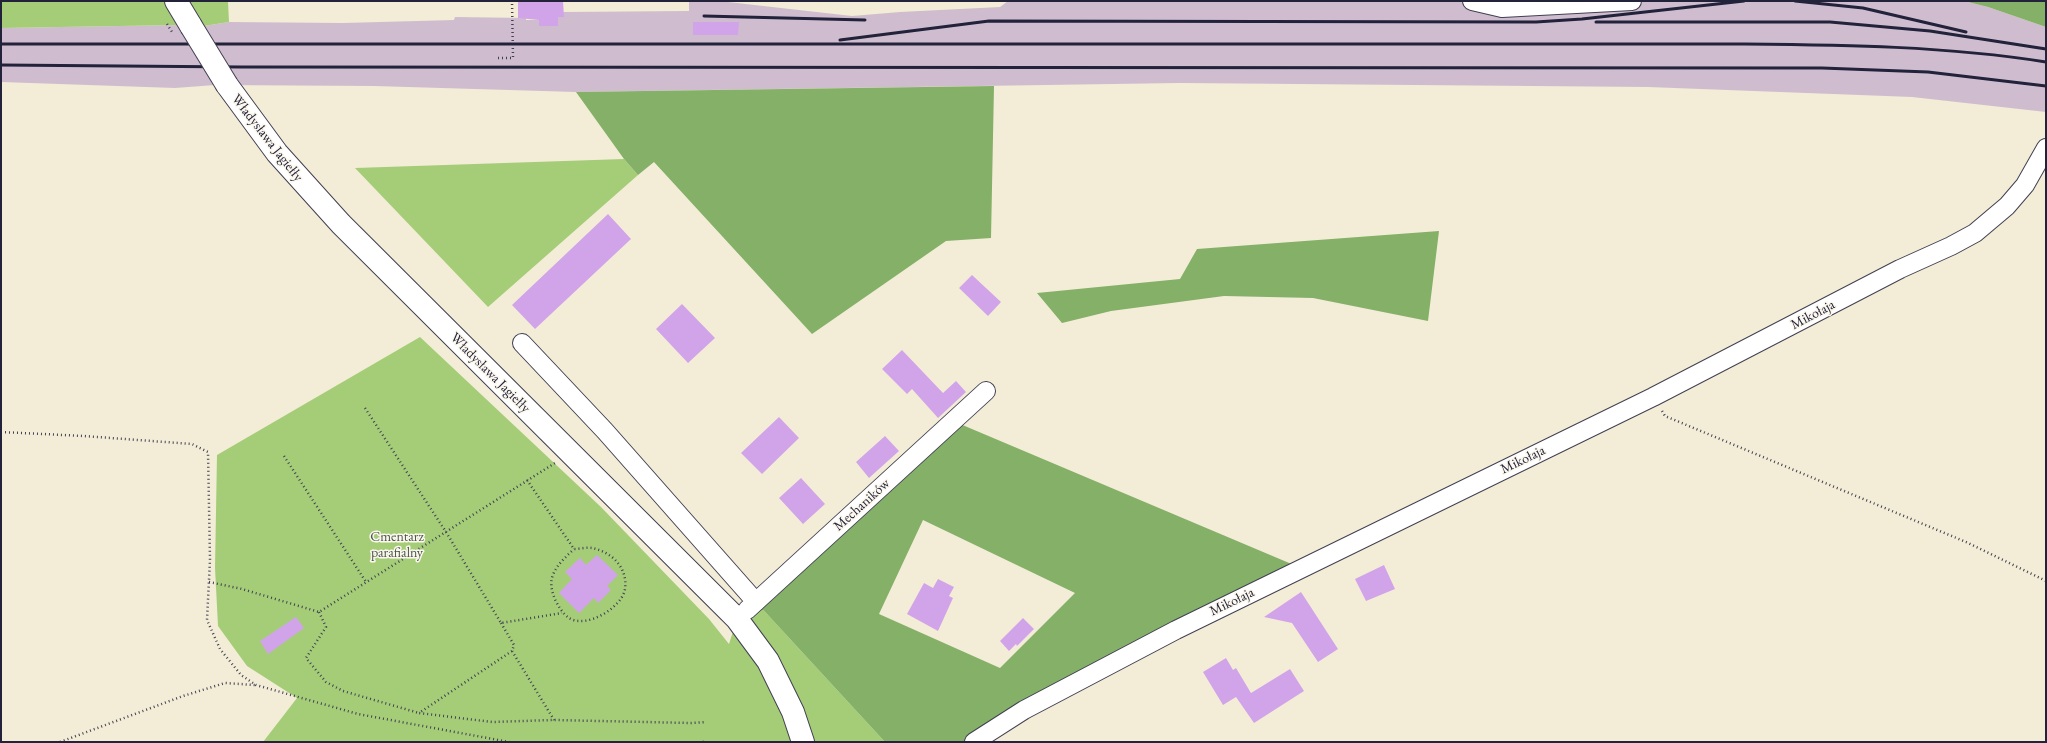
<!DOCTYPE html>
<meta charset="utf-8">
<style>
body{margin:0}
#map{position:relative;width:2047px;height:743px;overflow:hidden;background:#f3edd7;font-family:"EB Garamond",serif}
canvas{display:block}
.frame{position:absolute;inset:0;border:2px solid #22223b;pointer-events:none}
</style>
<div id="map">
<canvas width="2047" height="743"></canvas>
<div class="frame"></div>
</div>
<script>
const ctx = document.querySelector('canvas').getContext('2d');
ctx.lineJoin = 'round';
function fill(path, color) {
  ctx.fillStyle = color;
  ctx.fill(path, 'evenodd');
}
function strokePath(path, color, width, dash) {
  ctx.strokeStyle = color;
  ctx.lineWidth = width;
  ctx.lineCap = dash ? 'butt' : 'round';
  ctx.setLineDash(dash || []);
  ctx.stroke(path);
}
function label(font, color, halo, rows, align = 'center') {
  ctx.font = font + ' "EB Garamond",serif';
  ctx.lineWidth = 3;
  ctx.setLineDash([]);
  ctx.textBaseline = 'middle';
  ctx.strokeStyle = halo;
  ctx.fillStyle = color;
  for (const [text, x, y, turn = 0] of rows) {
    ctx.save();
    ctx.translate(x, y);
    ctx.rotate((+turn || 0) * Math.PI / 180);
    ctx.textAlign = isNaN(turn) ? turn : align;
    if (halo) ctx.strokeText(text, 0, 0);
    ctx.fillText(text, 0, 0);
    ctx.restore();
  }
}
fill(new Path2D(`
 M689,1L728,2L852,16L900,12L1000,7L1008,1H1964L1988,7L2046,27V112L1912,97L1648,87L1180,83L576,92L374,86L215,85L175,88L1,82V28L179,25L204,26L229,22L343,23L454,20L455,17L526,18V20H539V26H558V17H563V12L689,11Z`), '#cfbdcf');
fill(new Path2D(`
 M1,1H228L229,22L204,26L179,25L1,28Z
 M624,159L638,175L488,307L355,168Z
 M420,337L601,507L709,619L729,644L737,619L756,602L885,742H263L297,698L247,666L218,626L215,568L217,455Z`), '#a5cd78');
fill(new Path2D(`
 M1964,1H2046V27L1988,7Z
 M994,86L991,238L946,241L812,334L654,162L638,175L624,159L576,92Z
 M1439,231L1428,321L1313,298L1224,296L1111,311L1062,323L1037,293L1180,279L1197,249Z
 M953,421L1301,568L974,742H885L756,602ZM923,520L1075,593L1000,668L879,614Z`), '#84b068');
fill(new Path2D(`
 M518,1H563L564,17H558V26H539V20L518,18Z
 M693,22H739L738,35H693Z
 M608,214L631,239L535,329L512,305Z
 M972,275L1001,302L988,316L959,288Z
 M682,304L715,338L688,363L656,329Z
 M902,350L943,393L956,381L966,392L938,418L912,389L907,394L882,369Z
 M779,417L799,438L762,474L741,453Z
 M885,436L899,451L869,478L856,462Z
 M801,478L825,504L803,524L779,498Z
 M597,555L618,575L607,586L611,590L598,603L594,598L579,613L559,593L572,579L565,572L580,558L586,565Z
 M1384,565L1395,589L1366,601L1355,579Z
 M938,579L954,587L949,596L953,598L938,631L907,614L924,583L933,588Z
 M1301,592L1338,649L1318,662L1292,623L1264,617Z
 M296,617L304,628L268,654L260,641Z
 M1023,618L1034,629L1017,646L1016,644L1009,651L1000,641Z
 M1226,658L1233,670L1236,668L1251,693L1290,669L1304,691L1254,723L1236,697L1223,705L1203,672Z`), '#d1a4ea');
const street = new Path2D(`
 M1472,1L1502,8L1632,1
 M522,343L605,431L756,602
 M747,610L986,391
 M974,742L1024,710L1176,630L1653,397L1900,269L1951,246L1975,233L2007,206L2025,185L2046,148`);
const secondary = new Path2D(`
 M176,1L191,26
 M227,85L277,153L341,224L737,619L768,661L793,712L803,742`);
strokePath(street, '#414052', 20);
strokePath(secondary, '#414052', 24);
strokePath(new Path2D(`
 M498,58H513L512,1
 M365,408L446,532L501,623L562,613
 M1662,411L1665,416L1966,542L2046,581
 M1,432L84,436L192,444L208,452L210,560L207,620L220,649L241,675L256,685L358,714L509,742
 M284,456L366,582
 M527,480L574,549C580,549 587,547 592,548C612,552 628,568 625,589C622,608 586,629 569,618C558,610 547,588 553,575C557,564 566,557 574,549
 M209,582L242,589L319,612L555,463
 M319,612L326,627L306,658L326,682L343,691L419,713
 M501,623L514,645L512,651L554,720
 M512,651L419,713L492,722L554,720L691,723L706,722
 M60,742L183,696L225,683L255,685
 M703,742L706,741`), '#414052', 2.5, [1, 3]);
strokePath(street, '#fff', 18);
strokePath(secondary, '#fff', 22);
strokePath(new Path2D(`
 M1795,1L1863,8L1966,32
 M704,16L865,20
 M1596,22H1830L1930,31L2046,49
 M840,40L989,21L1536,22L1582,19L1744,1
 M1,44H1744C1845,45 1946,46 2046,62
 M1,65L241,67L1822,68L1928,72L2046,86`), '#22223b', 3);
const secondaryBridge = new Path2D(`
 M191,26L227,85`);
strokePath(secondaryBridge, '#414052', 24, []);
strokePath(new Path2D(`
 M167,24L172,32`), '#414052', 2.5, [1, 3]);
strokePath(secondaryBridge, '#fff', 22);
label('14px', '#22223b', '#fbf7ec', [
 ["Władysława Jagiełły",267,138,52],
 ["Mikołaja",1813,315,-28],
 ["Władysława Jagiełły",490,373,45],
 ["Mikołaja",1523,460,-26],
 ["Mechaników",862,505,-42],
 ["Mikołaja",1232,602,-26]
]);
label('14px', '#49554d', '#fbf7ec', [
 ["Cmentarz",397,537],
 ["parafialny",397,553]
]);
</script>
